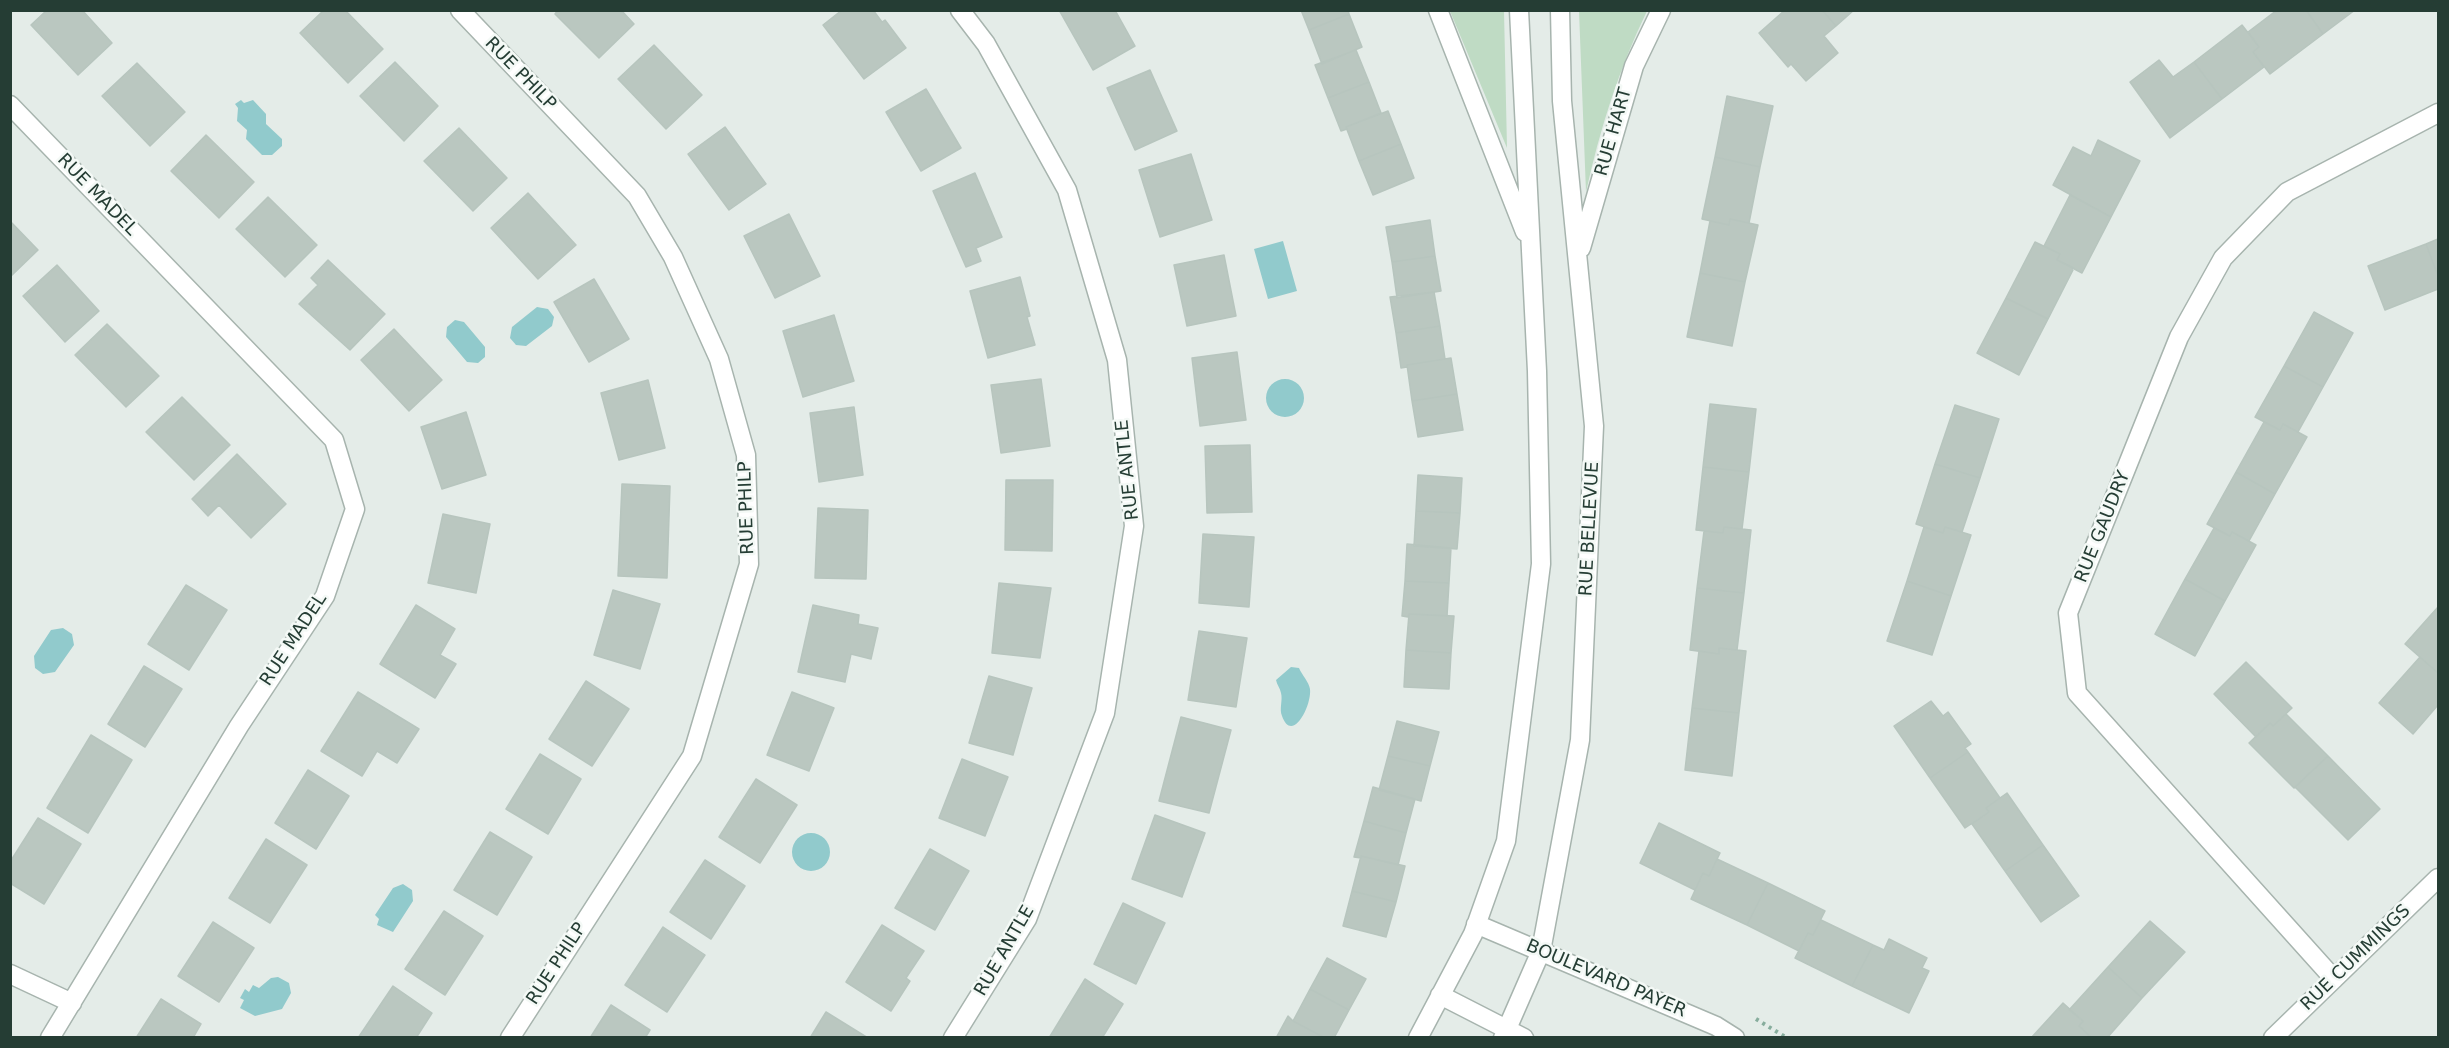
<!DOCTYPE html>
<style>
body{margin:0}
#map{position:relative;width:2449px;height:1048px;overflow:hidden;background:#e4ece8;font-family:"DejaVu Sans",sans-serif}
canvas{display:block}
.frame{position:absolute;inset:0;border:12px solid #253d34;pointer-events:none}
</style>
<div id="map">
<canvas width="2449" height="1048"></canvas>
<div class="frame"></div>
</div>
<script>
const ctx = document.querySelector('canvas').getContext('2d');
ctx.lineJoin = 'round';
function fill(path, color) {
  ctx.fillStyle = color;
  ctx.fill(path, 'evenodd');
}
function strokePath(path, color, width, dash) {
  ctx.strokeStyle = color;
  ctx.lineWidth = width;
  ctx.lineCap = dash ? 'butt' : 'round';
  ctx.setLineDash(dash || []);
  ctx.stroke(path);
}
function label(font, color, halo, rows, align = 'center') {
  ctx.font = font + ' "DejaVu Sans",sans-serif';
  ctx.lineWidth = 5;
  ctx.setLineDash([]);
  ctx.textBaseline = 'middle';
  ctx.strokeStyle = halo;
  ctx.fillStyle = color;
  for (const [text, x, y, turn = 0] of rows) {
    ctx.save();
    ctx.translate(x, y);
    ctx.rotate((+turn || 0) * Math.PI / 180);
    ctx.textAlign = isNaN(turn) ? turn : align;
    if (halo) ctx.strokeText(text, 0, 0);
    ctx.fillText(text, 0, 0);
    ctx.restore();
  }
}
fill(new Path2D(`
 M1450,11H1504L1507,148Z
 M1579,11H1647C1619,69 1600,128 1586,192Z`), '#bfdbc4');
fill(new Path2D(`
 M241,100L244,103L253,100L266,114V124L282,139V146L272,155H262L246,139L247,130L237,121L238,108L235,104Z
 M1283,241L1297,291L1268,299L1254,249Z
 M537,307L548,309L554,317L552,326L526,346L516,345L510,338L512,327Z
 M455,320L464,322L485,347V357L478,363L467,362L446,337L447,327Z
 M1266 398a19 19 0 1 1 38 0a19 19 0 1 1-38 0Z
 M63,628L72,634L74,645L55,672L43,674L35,668L34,656L51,630Z
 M1291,667L1299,668C1302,675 1309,682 1310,689C1312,706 1292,744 1282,716C1279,709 1283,700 1281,693C1280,688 1277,685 1276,680Z
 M792 852a19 19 0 1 1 38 0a19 19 0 1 1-38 0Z
 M403,884L412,890L413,901L393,932L377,925L379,919L375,915L393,888Z
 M278,977L289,983L291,993L282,1009L255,1016L240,1008L244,1000L240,998L245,989L249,992L253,985L259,988L271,978Z`), '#91cacc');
const building = new Path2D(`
 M47,10H82L112,43L78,75L31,25Z
 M324,10H345L383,49L348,83L300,33Z
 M558,10H621L634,24L599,58L555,14Z
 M842,10H873L882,22L885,20L906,48L864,79L823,25Z
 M1059,10H1115L1135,46L1093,70Z
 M1301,10H1348L1349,14L1309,30Z
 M1785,10H1822L1836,26L1824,36L1838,53L1806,81L1791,64L1788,67L1759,33Z
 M1822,10H1854L1836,26Z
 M2277,10H2306L2323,34L2270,74L2253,52L2259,47L2248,32Z
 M2306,10H2355L2323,34Z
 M1349,14L1362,47L1322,64L1309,30Z
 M2242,25L2259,47L2253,52L2264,67L2222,99L2194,62Z
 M654,45L702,95L666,129L618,79Z
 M1356,50L1369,82L1328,98L1315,65Z
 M2159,60L2173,77L2194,62L2222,99L2170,138L2130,82Z
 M395,62L438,106L404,141L360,96Z
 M137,63L185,112L150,146L102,96Z
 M1150,70L1177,131L1135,150L1107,88Z
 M1369,82L1381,113L1346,127L1347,129L1341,131L1328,98Z
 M926,89L961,148L921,171L886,112Z
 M1727,96L1773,106L1760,167L1715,157Z
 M1388,111L1401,144L1359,161L1346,127Z
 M725,127L766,184L729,210L688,154Z
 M459,128L507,178L473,211L424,161Z
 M206,135L254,182L219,218L171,171Z
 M2098,140L2140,161L2111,217L2053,185L2073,147L2091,156Z
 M1401,144L1414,178L1373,195L1359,161Z
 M1191,154L1212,220L1160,237L1139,170Z
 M1715,157L1760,167L1749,223L1730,219L1729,225L1702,219Z
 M975,173L1002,237L976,248L981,261L966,267L933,191Z
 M528,193L576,245L538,279L491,228Z
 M2070,195L2111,217L2082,273L2057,260L2060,254L2044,246Z
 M268,197L317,245L285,277L236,229Z
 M789,214L820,276L775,298L744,236Z
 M1730,219L1758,225L1745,282L1700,273L1710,221L1729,225Z
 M1430,220L1435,256L1392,262L1386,227Z
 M10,221L38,250L10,277Z
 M2438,239V276L2426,244Z
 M2035,242L2060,254L2057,260L2074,268L2048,319L2006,298Z
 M2426,244L2438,276V289L2385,310L2368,266Z
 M1224,255L1236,316L1187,326L1174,265Z
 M1435,256L1441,291L1397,298L1392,262Z
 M328,260L385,314L350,350L299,304L318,285L311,278Z
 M57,265L99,311L65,342L23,296Z
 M1700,273L1745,282L1732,346L1687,337Z
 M1020,277L1030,316L1027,317L1035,345L988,358L970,291Z
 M594,279L629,339L589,362L554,302Z
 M1434,292L1440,326L1396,333L1390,297Z
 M2006,298L2048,319L2019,375L1977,353Z
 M2314,312L2353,333L2323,387L2284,366Z
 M834,315L854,381L803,397L783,331Z
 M107,324L159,376L126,407L75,355Z
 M1440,326L1445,359L1407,365V367L1401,368L1396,333Z
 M394,329L442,380L409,411L361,360Z
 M1237,352L1246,420L1200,426L1192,358Z
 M1451,358L1457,394L1412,401L1407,365Z
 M2284,366L2323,387L2298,432L2283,424L2280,430L2255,417Z
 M1041,379L1050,446L1001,453L991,385Z
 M648,380L665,448L619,460L601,393Z
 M1457,394L1463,430L1418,437L1412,401Z
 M182,397L230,445L194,480L146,432Z
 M1710,404L1756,409L1749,472L1703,467Z
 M1955,405L1999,419L1980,478L1935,464Z
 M854,407L863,475L819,482L810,413Z
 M466,412L486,475L442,489L421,427Z
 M2264,422L2280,430L2283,424L2307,437L2275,494L2236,472Z
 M1250,445L1252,512L1207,513L1205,446Z
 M237,454L286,504L251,538L219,505L208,516L192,499Z
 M1935,464L1980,478L1962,532L1945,527L1943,533L1916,524Z
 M1703,467L1749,472L1742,529L1724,527L1723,533L1696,530Z
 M2236,472L2275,494L2249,541L2232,532L2230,536L2207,524Z
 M1418,475L1462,478L1460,513L1416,511Z
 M1006,480H1053L1052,551L1005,550Z
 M622,484L670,486L667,578L618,576Z
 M818,508L868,510L866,579L815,578Z
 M1416,511L1460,513L1457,549L1414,546Z
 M443,514L490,524L476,593L428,583Z
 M1724,527L1751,530L1744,593L1697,588L1704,531L1723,533Z
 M1924,527L1943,533L1945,527L1971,535L1951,596L1907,581Z
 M2214,528L2230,536L2232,532L2256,545L2225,601L2185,579Z
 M1203,534L1254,537L1249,607L1199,603Z
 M1407,544L1451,548L1449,583L1405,581Z
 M2185,579L2225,601L2195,656L2155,634Z
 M1405,581L1449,583L1447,616L1409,614L1408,617L1402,616Z
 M1907,581L1951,596L1932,655L1887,641Z
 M999,583L1051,588L1040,658L992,653Z
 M186,585L227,610L189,670L148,644Z
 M1697,588L1744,593L1737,650L1719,648V654L1690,650Z
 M613,590L660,604L640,669L594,655Z
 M416,605L455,629L440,655L456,664L435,698L380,664Z
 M813,605L859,615L858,624L878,628L871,659L851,654L845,682L798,672Z
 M2438,607V673L2405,644Z
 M1409,614L1454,616L1451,653L1406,650Z
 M1199,631L1247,638L1236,707L1188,700Z
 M1719,648L1746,651L1739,713L1692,708L1699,651L1719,654Z
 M1406,650L1451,653L1449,689L1404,687Z
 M2420,657L2438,673V705L2413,734L2379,703Z
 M2246,662L2292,708L2273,726L2270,723L2256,737L2214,694Z
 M144,666L182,689L145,747L108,724Z
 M989,676L1032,688L1013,755L969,743Z
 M586,681L629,709L592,766L549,739Z
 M358,692L419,729L397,763L377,751L362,776L321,751Z
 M792,692L834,708L809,771L767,755Z
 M1931,701L1943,716L1948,712L1971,744L1965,748L1968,752L1930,778L1894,726Z
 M1692,708L1739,713L1732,776L1685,770Z
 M2286,714L2328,756L2294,788L2249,743L2270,723L2273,726Z
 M1181,717L1231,730L1209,813L1159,801Z
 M1397,721L1439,732L1430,766L1388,756Z
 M91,735L132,760L88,833L47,808Z
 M1968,752L2000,798L1986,808L1989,812L1965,828L1930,778Z
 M540,754L581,779L548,834L506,809Z
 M1388,756L1430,766L1421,801L1379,790Z
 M2328,756L2380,809L2348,840L2295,787Z
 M962,759L1008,777L985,836L939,818Z
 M308,770L349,796L316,849L275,823Z
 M756,779L797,805L760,863L719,837Z
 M1373,787L1415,799L1406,833L1364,821Z
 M2007,793L2043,845L2005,871L1972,824L1989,812L1986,808Z
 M1155,815L1205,833L1182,897L1132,879Z
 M38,818L81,844L44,904L10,883V862Z
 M1364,821L1406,833L1398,865L1361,856V858L1354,857Z
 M1659,823L1720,853L1709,876L1703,873L1695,890L1640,863Z
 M490,832L532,857L497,915L454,890Z
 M266,839L307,865L270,923L229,898Z
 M2043,845L2079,896L2041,922L2005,871Z
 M930,849L969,871L935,930L895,908Z
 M1361,856L1405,866L1396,902L1352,891Z
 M1717,859L1768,883L1747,925L1691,899L1703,873L1709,876Z
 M705,860L745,886L711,939L670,912Z
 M1768,883L1825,911L1813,935L1808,933L1799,951L1747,925Z
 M1352,891L1396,902L1386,937L1343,926Z
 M1123,903L1165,923L1136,984L1094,964Z
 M444,911L483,936L445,995L405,969Z
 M1821,920L1873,945L1852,986L1795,958L1808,933L1813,935Z
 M2150,921L2185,952L2142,998L2108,967Z
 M213,922L254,948L219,1002L178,976Z
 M882,925L924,951L906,978L910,981L891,1011L846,982Z
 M663,927L705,955L667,1012L625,985Z
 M1889,939L1927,958L1922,968L1929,971L1909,1013L1852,986L1873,945L1884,950Z
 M1327,958L1366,979L1349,1010L1310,989Z
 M2108,967L2142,998L2107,1038H2092L2079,1026L2083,1021L2069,1010Z
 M1085,979L1123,1004L1102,1038H1049Z
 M393,986L432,1013L416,1038H358Z
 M1310,989L1349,1010L1334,1038H1325L1293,1021Z
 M161,999L201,1024L193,1038H136Z
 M2063,1003L2083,1021L2079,1026L2092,1038H2031Z
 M611,1005L650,1030L645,1038H590Z
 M826,1012L868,1038H810Z
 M1288,1016L1293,1021L1325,1038H1276Z`);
fill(building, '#bac7c0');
strokePath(building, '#b7c5be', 1.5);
const minor = new Path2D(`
 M460,10L637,196L673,257L719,359L746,455L749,564L692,756L510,1038
 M1438,10L1525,232
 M10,105L334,440L355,509L325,596L239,726L50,1038
 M1581,248L1634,66L1661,10
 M1476,924L1716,1026L1735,1038
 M10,974L72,1003
 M2334,979L2077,693L2068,613L2179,337L2223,258L2287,192L2438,113
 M1440,995L1524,1038
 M953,1038L1027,919L1105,713L1134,526L1117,360L1067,190L986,44L960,10
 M1418,1038L1473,934L1506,841L1541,564L1537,371L1519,10
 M1503,1038L1541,951L1580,740L1594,426L1562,101L1560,10
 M2273,1038L2438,878`);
strokePath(minor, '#a7b4ae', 21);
strokePath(new Path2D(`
 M1756,1019L1787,1038`), '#87ad9d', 4, [3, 4.5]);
strokePath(minor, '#fff', 18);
label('18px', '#253d34', '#f4f9f6', [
 ["RUE PHILP",520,74,46],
 ["RUE HART",1614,132,-74],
 ["RUE MADEL",97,195,46],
 ["RUE ANTLE",1128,470,-96],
 ["RUE PHILP",747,508,-92],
 ["RUE GAUDRY",2103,527,-68],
 ["RUE BELLEVUE",1590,529,-87],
 ["RUE MADEL",294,640,-57],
 ["RUE ANTLE",1005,951,-60],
 ["RUE CUMMINGS",2356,958,-44],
 ["RUE PHILP",557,964,-57],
 ["BOULEVARD PAYER",1606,979,23]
]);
</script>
